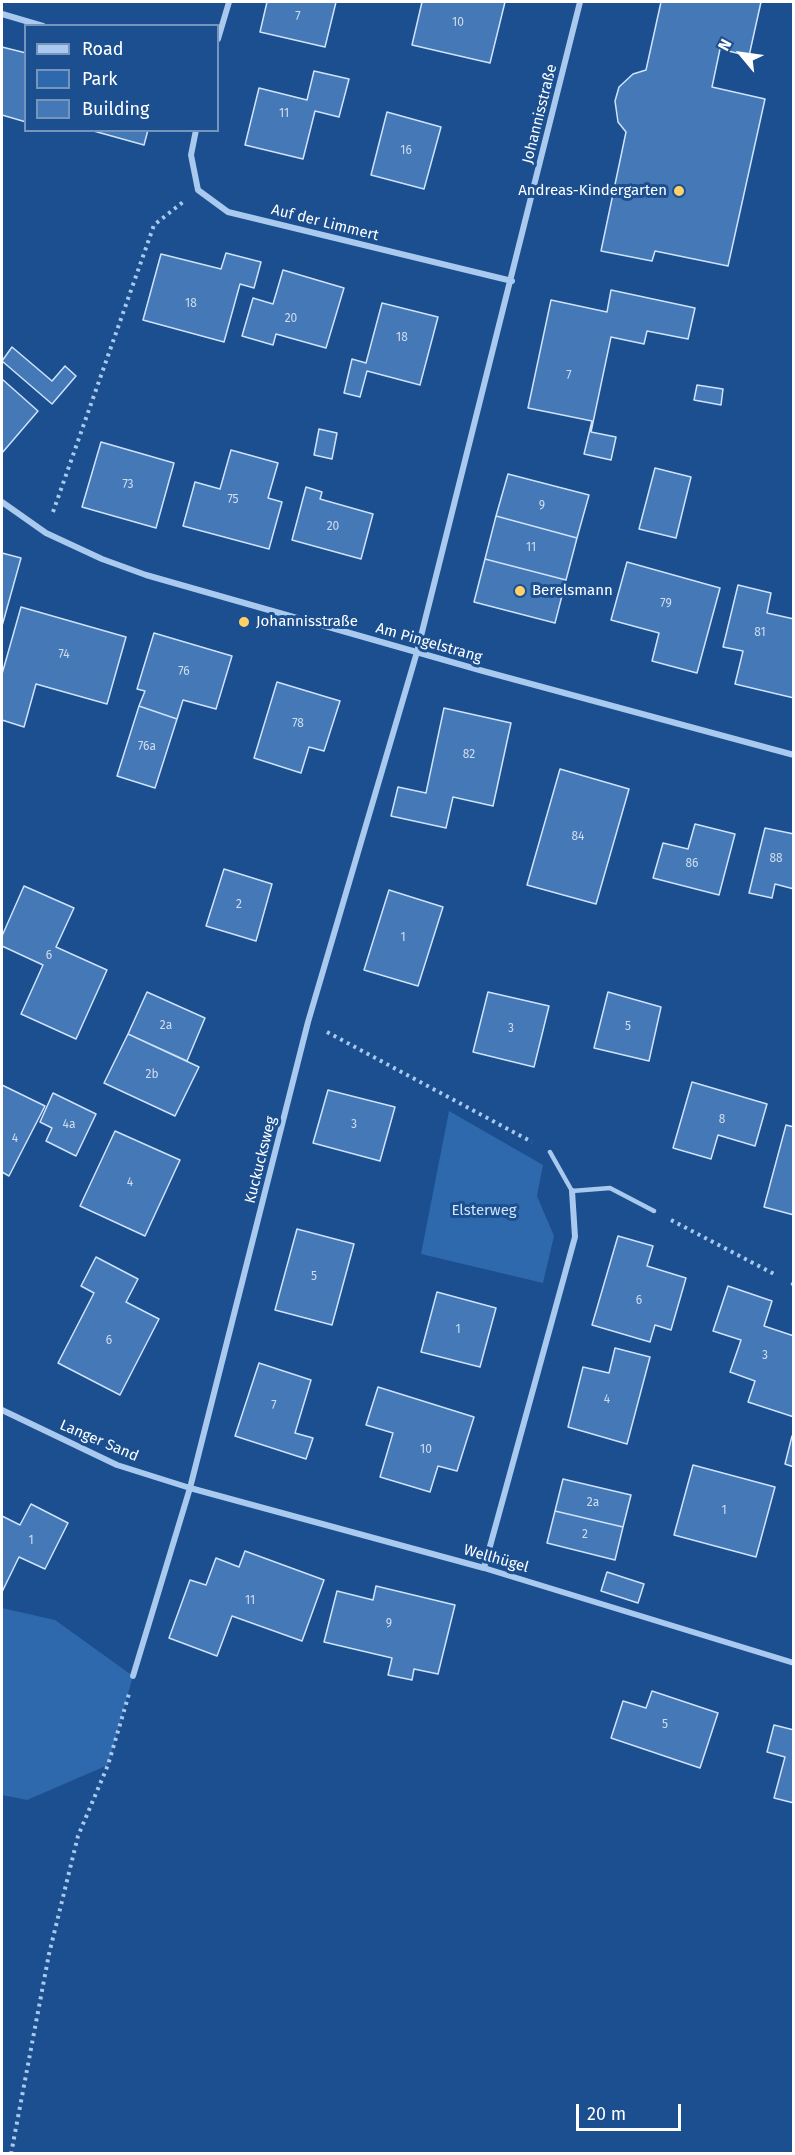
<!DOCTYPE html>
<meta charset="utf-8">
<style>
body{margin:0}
#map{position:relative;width:795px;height:2155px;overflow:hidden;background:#1b4f8f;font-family:"Fira Sans",sans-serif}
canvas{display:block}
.frame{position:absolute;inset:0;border:3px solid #fff;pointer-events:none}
.legend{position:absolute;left:24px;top:24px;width:195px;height:108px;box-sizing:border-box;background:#1b4f8f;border:2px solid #7695bc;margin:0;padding:8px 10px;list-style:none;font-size:18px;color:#fff}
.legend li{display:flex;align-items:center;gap:12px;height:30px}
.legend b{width:30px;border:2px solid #7695bc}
.north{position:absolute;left:711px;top:24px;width:60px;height:60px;-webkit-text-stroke:4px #1b4f8f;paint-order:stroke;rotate:299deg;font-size:16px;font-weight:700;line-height:24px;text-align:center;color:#fff}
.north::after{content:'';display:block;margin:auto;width:21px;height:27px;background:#fff;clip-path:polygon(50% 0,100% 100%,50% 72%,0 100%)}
.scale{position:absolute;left:576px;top:2104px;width:105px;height:27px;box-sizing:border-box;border:3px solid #fff;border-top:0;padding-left:8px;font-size:18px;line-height:21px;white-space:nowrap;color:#fff;-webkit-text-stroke:4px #1b4f8f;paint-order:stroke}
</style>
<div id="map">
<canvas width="795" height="2155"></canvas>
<div class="frame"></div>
<ul class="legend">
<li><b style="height:8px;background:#a9c9ee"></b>Road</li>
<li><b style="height:16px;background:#2e69ad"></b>Park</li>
<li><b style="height:16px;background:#4478b7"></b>Building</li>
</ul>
<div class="north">N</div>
<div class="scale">20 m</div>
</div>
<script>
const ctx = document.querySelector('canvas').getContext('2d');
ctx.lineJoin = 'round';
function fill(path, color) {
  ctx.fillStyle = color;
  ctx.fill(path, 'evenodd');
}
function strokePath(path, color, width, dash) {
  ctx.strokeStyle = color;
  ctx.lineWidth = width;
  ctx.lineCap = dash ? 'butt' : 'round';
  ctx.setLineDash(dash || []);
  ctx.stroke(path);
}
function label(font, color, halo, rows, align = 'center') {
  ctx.font = font + ' "Fira Sans",sans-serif';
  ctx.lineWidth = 6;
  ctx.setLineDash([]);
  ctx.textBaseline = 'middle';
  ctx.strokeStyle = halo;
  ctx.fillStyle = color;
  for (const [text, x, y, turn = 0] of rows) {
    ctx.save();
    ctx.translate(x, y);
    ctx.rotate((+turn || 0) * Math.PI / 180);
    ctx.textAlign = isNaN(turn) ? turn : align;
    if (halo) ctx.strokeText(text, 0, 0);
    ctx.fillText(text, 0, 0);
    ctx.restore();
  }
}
fill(new Path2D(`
 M449,1111L543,1165L537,1196L554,1236L543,1283L421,1254Z
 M2,1608L55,1620L133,1676L108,1765L27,1800L2,1795Z`), '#2e69ad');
const building = new Path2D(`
 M267,2H336L325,47L260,32Z
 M422,2H505L490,63L412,45Z
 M661,2H761L749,56L720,49L712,87L765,99L728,266L655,251L652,261L601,251L626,132L618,122L615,101L619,87L633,74L646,70Z
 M2,47L26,53V122L2,115Z
 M314,71L349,79L339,117L315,111L303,159L245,145L259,88L307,100Z
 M387,112L441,127L424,189L371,175Z
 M90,130H148L144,145Z
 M226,253L261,262L254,288L240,284L224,342L143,320L161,254L221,269Z
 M283,270L344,288L326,348L276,334L273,345L242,336L253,298L273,304Z
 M611,290L695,308L688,339L647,331L644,344L611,337L591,432L616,437L611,460L584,454L592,421L528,408L551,300L607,312Z
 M382,303L438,317L420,385L367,371L360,397L344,393L352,359L366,363Z
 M12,347L52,381L65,366L76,376L52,404L2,361Z
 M2,379L38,411L2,453Z
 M697,385L723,389L721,405L694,400Z
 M319,429L337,433L332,459L314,455Z
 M101,442L174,463L156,528L82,507Z
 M231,450L278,463L268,498L282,502L269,549L183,526L195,482L220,489Z
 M655,468L691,477L676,538L639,529Z
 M508,474L589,495L577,538L496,516Z
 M306,487L322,492L320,499L373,514L361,559L292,540Z
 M496,516L577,538L566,580L485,559Z
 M2,553L21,558L2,626Z
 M485,559L566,580L555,623L474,602Z
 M627,562L720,588L697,673L652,661L659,633L611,620Z
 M738,585L771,593L767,613L794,619V698L735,684L743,651L723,647Z
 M21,607L126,637L107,704L36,684L24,727L2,720V674Z
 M154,633L232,656L216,709L183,700L177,719L139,706L145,691L137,689Z
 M277,682L340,701L324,751L309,747L301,773L254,758Z
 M139,706L177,719L155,788L117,776Z
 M444,708L511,723L493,806L453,797L446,828L391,816L398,787L426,793Z
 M560,769L629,789L596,904L527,885Z
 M695,824L735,834L719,895L653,878L663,843L688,849Z
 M765,828L794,834V889L775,884L772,898L749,893Z
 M224,869L272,884L256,941L206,926Z
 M24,886L74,908L56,947L107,970L76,1039L21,1014L43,965L2,946V936Z
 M389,890L443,907L418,986L364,970Z
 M147,992L205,1018L187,1061L128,1034Z
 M488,992L549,1006L534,1067L473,1052Z
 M608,992L661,1007L649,1061L594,1048Z
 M128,1034L199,1067L175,1116L104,1083Z
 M692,1082L767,1104L755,1146L718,1135L711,1159L673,1148Z
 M2,1085L45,1106L9,1176L2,1172Z
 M328,1090L395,1107L380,1161L313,1143Z
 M53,1093L96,1114L76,1156L46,1141L52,1128L40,1122Z
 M786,1125L794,1127V1215L764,1207Z
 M115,1131L180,1160L145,1236L80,1206Z
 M297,1229L354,1244L332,1325L275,1310Z
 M618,1236L653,1246L647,1266L686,1278L671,1330L655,1325L650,1342L592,1325Z
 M96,1257L138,1279L126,1302L159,1319L120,1395L58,1363L94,1293L81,1286Z
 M728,1286L772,1301L764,1326L794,1336V1417L748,1402L755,1381L730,1372L741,1340L713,1331Z
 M437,1292L496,1308L480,1367L421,1352Z
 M615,1348L650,1357L627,1444L568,1427L583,1367L609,1373Z
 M259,1363L311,1380L295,1433L313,1438L306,1459L235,1436Z
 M378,1387L474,1417L457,1471L438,1466L430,1492L380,1477L393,1433L366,1425Z
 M792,1436L794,1437V1467L785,1464Z
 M693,1465L775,1487L756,1557L674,1535Z
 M563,1479L631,1495L623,1527L555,1511Z
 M31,1504L68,1523L45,1569L19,1557L2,1592V1516L20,1525Z
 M555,1511L623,1527L615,1560L547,1543Z
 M245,1551L324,1580L302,1641L232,1616L217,1656L169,1638L190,1580L206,1585L216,1558L239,1567Z
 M607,1572L644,1584L638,1603L601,1591Z
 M376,1586L455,1605L438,1674L414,1669L412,1680L388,1675L392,1658L324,1642L337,1591L373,1600Z
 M652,1691L718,1713L700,1768L611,1738L623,1701L646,1708Z
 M774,1725L794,1730V1803L774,1798L785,1757L767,1752Z`);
fill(building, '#4478b7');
strokePath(building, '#cfe3fa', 1.5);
strokePath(new Path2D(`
 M53,512L154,225L183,202
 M327,1032L532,1142
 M671,1220L776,1275
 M11,2154L49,1954L78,1836L108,1765L129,1694`), '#a9c9ee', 4, [3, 4.5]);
strokePath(new Path2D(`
 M550,1152L572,1191L610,1188L654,1211
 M793,1284L794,1285`), '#a9c9ee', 4.5);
strokePath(new Path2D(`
 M2,14L43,26
 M218,39L229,2
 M196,130L191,155L198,190L228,212L512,281
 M2,502L46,533L102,559L146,575L483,671L794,755
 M2,1410L117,1465L190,1488L484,1568L794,1663
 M484,1568L575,1237L572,1191
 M133,1676L190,1488L308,1022L417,652L580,2`), '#a9c9ee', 6);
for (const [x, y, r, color] of [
 [679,191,6,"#ffd166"],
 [520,591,6,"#ffd166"],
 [244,622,6,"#ffd166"]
]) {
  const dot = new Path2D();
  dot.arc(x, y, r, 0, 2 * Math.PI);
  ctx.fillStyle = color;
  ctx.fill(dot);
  strokePath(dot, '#1b4f8f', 2);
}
label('12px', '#d0dded', null, [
 ["7",298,17],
 ["10",458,23],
 ["11",284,114],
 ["16",406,151],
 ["18",191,304],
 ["20",291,319],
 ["18",402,338],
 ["7",569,376],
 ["73",128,485],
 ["75",233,500],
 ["9",542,506],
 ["20",333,527],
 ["11",531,548],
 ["79",666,604],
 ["81",760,633],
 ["74",64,655],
 ["76",184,672],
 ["78",298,724],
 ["76a",147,747],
 ["82",469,755],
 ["84",578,837],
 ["88",776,859],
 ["86",692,864],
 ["2",239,905],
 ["1",403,938],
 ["6",49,956],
 ["2a",166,1026],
 ["5",628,1027],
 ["3",511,1029],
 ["2b",152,1075],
 ["8",722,1120],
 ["4a",69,1125],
 ["3",354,1125],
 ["4",15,1139],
 ["4",130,1183],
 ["5",314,1277],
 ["6",639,1301],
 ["1",458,1330],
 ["6",109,1341],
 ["3",765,1356],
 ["4",607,1400],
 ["7",274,1406],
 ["10",426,1450],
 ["2a",593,1503],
 ["1",724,1511],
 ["2",585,1535],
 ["1",31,1541],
 ["11",250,1601],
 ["9",389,1624],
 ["5",665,1725]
]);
label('15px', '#fff', '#1b4f8f', [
 ["Johannisstraße",540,114,-76],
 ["Auf der Limmert",325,223,14],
 ["Am Pingelstrang",429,643,16],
 ["Kuckucksweg",261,1160,-76],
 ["Langer Sand",99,1441,23],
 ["Wellhügel",496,1559,16]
]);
label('15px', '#fff', '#1b4f8f', [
 ["Andreas-Kindergarten",667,191,"right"],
 ["Berelsmann",532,591],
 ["Johannisstraße",256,622]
], 'left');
label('15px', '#cfe3fa', '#1b4f8f', [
 ["Elsterweg",484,1211]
]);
</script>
